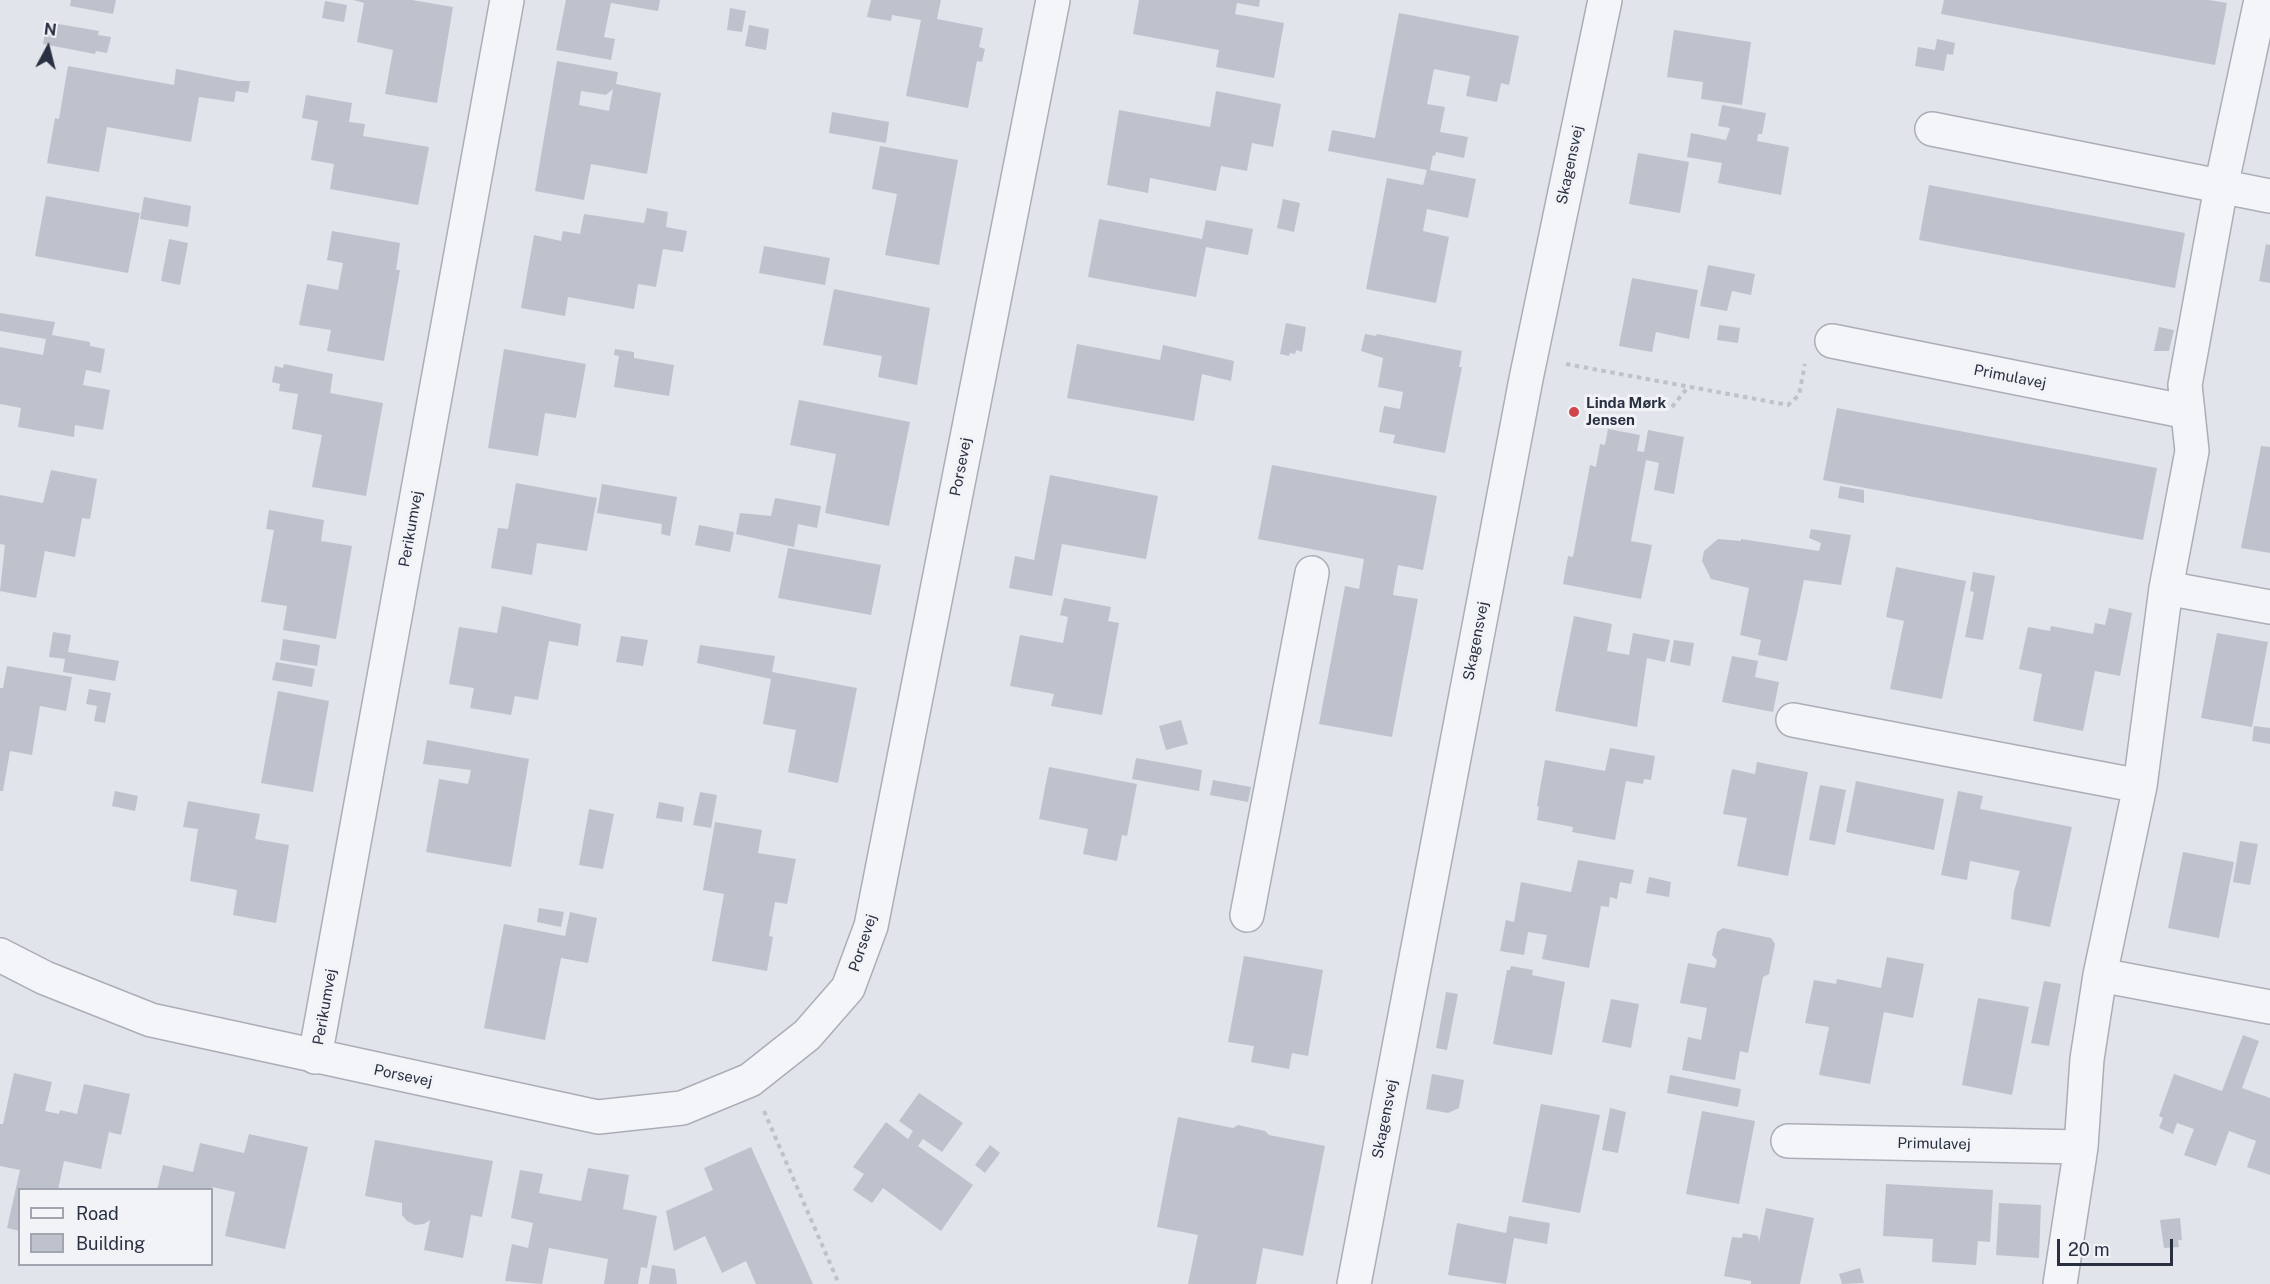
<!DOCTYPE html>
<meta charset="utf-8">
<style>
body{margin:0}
#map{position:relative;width:2270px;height:1284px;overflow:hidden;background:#e1e4ea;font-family:"Public Sans",sans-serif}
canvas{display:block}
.legend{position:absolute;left:18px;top:1188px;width:195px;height:78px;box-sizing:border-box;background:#f1f3f7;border:2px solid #a1a5af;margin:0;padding:8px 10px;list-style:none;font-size:18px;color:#293042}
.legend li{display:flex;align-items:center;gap:12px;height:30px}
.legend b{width:30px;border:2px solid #a1a5af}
.north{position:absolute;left:18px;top:18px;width:60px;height:60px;-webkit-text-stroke:4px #f1f3f7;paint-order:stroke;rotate:7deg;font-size:16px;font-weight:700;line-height:24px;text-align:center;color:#293042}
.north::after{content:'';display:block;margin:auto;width:21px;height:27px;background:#293042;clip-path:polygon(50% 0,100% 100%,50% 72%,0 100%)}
.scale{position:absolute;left:2057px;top:1239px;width:116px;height:27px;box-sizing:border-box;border:3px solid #293042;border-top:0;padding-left:8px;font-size:18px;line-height:21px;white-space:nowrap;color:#293042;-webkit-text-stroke:4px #f1f3f7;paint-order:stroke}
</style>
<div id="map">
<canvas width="2270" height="1284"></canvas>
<ul class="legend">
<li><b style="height:8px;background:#f4f5f8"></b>Road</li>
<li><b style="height:16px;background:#bec2cd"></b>Building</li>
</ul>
<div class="north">N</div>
<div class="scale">20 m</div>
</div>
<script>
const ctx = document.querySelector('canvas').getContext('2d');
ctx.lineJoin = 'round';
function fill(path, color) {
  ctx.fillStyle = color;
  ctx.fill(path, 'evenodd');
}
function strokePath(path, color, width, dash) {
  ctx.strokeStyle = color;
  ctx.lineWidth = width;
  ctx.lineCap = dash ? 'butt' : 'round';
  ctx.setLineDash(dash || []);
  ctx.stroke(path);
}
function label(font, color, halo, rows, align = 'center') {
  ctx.font = font + ' "Public Sans",sans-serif';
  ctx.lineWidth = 6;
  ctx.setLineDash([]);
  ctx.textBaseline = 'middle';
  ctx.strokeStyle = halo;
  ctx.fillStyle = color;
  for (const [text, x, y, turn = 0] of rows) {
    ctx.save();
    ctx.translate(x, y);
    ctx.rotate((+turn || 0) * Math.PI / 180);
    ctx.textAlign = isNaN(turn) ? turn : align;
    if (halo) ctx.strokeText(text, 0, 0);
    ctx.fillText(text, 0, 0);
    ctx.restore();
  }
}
fill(new Path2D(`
 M71,0H116L113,14L70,6Z
 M353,0H412L453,7L437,103L385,94L393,50L357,42L364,3Z
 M566,0H660L658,11L611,3L604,37L615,39L611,60L556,50Z
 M871,0H941L937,19L983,28L979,47L985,49L982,62L977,61L968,108L906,96L921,20L892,15L891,21L867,17Z
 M1139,0H1260L1259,7L1237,3L1235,14L1284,23L1274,78L1216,67L1219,50L1133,34Z
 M1944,0H2209L2227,3L2215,65L1941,14Z
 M325,1L347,5L344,22L322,18Z
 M730,8L746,11L742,32L727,30Z
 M1399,13L1519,36L1509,85L1501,83L1497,102L1466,96L1470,76L1434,69L1427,104L1445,107L1440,132L1468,137L1464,158L1436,152L1435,156L1433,155L1430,170L1476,179L1468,218L1427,209L1423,231L1449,237L1436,303L1366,289L1387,178L1423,185L1427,170L1328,151L1332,130L1375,138Z
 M47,22L99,31L98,35L111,37L107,53L96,51L95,54L43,44Z
 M749,25L769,29L766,50L745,46Z
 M1674,30L1751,42L1742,105L1701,99L1703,82L1667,77Z
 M1937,39L1955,43L1953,55L1947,54L1944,71L1915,66L1918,47L1935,50Z
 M557,61L618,72L616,84L661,93L647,174L591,164L584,200L535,191ZM613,89L609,111L579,105L581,91L606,95Z
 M68,66L174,85L176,69L238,81H250L248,93L236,91L234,102L199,97L191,142L107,127L99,172L47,163L55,118L59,119Z
 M1216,91L1281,104L1273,147L1252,143L1247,171L1221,166L1216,191L1150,178L1148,193L1107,185L1119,110L1210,127Z
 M306,95L352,103L349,122L365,124L363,136L429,147L418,205L330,189L334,164L311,160L318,121L302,118Z
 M1722,105L1766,113L1762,134H1758L1757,141L1789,147L1781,195L1718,183L1722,163L1687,157L1691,133L1726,140L1730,128L1718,126Z
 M832,112L889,122L886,143L829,133Z
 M880,146L958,160L939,265L885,255L897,194L872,189Z
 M1638,153L1689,162L1680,213L1629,204Z
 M1929,185L2185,233L2175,288L1919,240Z
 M46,196L140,213L128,273L35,256Z
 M144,197L191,206L188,227L140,219Z
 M1283,199L1300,203L1294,232L1277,228Z
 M647,208L668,212L666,227L687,231L683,252L663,249L656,287L638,284L634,309L568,297L565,316L521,308L534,235L561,241L563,231L580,234L584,214L644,223Z
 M1099,219L1202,239L1206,220L1253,229L1248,255L1206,247L1196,297L1088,277Z
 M332,231L400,243L396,270H400L384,361L327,351L331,330L299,325L307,284L338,290L343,263L327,260Z
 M169,239L188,243L180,285L161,281Z
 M2266,244L2270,245V283L2259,281Z
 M764,246L830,258L825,285L759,273Z
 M1708,265L1755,274L1751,295L1732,291L1727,311L1700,306Z
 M1632,278L1698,290L1689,339L1656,332L1652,352L1619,346Z
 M834,289L930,308L917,385L878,377L882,356L823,345Z
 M0,313L55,322L52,335L90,342V346L105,349L101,373L86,370L83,385L110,390L103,430L75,425L74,437L18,427L21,408L0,404V347L43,355L46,339L0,331Z
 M1286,323L1306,327L1302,352L1296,350L1295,354L1290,353L1289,356L1280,354Z
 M1719,325L1740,328L1738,343L1717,340Z
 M2159,327L2174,330L2169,351H2154Z
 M1365,334L1376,336L1377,334L1462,351L1459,367H1462L1445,453L1393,443L1395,435L1379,432L1384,406L1400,409L1403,392L1378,387L1383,358L1361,351Z
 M1077,344L1160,360L1163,345L1234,361L1231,381L1202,374L1194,421L1067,398Z
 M504,349L586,364L576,418L545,413L538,456L488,448Z
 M615,349L634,352V358L674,365L669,396L614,387L619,356L614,355Z
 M284,364L333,374L330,393L383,403L366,496L312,487L322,435L292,429L298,394L279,391L280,384L272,382L275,366L283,368Z
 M799,400L910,422L889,526L825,513L836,454L790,445Z
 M1837,408L2157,468L2143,540L1823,480Z
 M1608,429L1640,435L1637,451L1644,452L1648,430L1684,437L1674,494L1654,490L1659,463L1646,460L1631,541L1652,545L1641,599L1563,584L1568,556L1573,557L1590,465L1596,467L1600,444L1605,445Z
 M2261,446L2270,447V553L2241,548Z
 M1272,465L1437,496L1423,570L1398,565L1393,595L1418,599L1392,737L1319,724L1345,586L1359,589L1364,559L1258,539Z
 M51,470L97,479L90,519L82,518L75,557L45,551L36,598L0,591L5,545L0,544V495L43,503Z
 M1050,475L1158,496L1146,559L1062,544L1052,596L1009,588L1015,556L1034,560Z
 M516,483L597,498L587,551L537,543L532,575L491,568L498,528L508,529Z
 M602,484L677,497L670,536L661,534L662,524L597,513Z
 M1840,486L1864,490V503L1838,498Z
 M775,498L821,506L817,528L798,524L794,547L736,534L740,513L771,516Z
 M269,510L324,520L321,541L352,546L336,639L283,630L287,606L261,602L274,530L266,529Z
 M699,525L734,532L730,552L695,545Z
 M1811,529L1851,535L1841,585L1804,580L1787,661L1758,655L1761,640L1740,635L1749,588L1711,579L1702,561L1704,551L1718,539L1741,541V539L1819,551L1821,543L1809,538Z
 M788,548L881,565L871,615L778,598Z
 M1896,567L1966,581L1942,699L1890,689L1904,621L1886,617Z
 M1973,572L1995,576L1983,640L1965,637L1974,592L1970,591Z
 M1064,598L1111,607L1108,621L1119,623L1102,715L1051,706L1054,694L1010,686L1020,635L1063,643L1068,617L1060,615Z
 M502,606L581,624L578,646L549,641L538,700L515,696L511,715L470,708L474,688L449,684L459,627L497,633Z
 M2109,608L2132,613L2120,676L2095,671L2083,731L2033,721L2042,674L2019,669L2028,627L2050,631L2051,626L2093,634L2095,623L2105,625Z
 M1574,616L1612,624L1607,651L1629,655L1633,633L1670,640L1665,662L1647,658L1637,727L1555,711Z
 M53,632L71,635L68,652L119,661L115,681L63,672L65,659L49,657Z
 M2217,633L2268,642L2252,727L2201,718Z
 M621,636L648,640L643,666L616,662Z
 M283,639L320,645L317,666L280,660Z
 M1674,640L1694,643L1690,666L1670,662Z
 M700,645L775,656L772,672L857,688L838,783L788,772L796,730L763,724L771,679L697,663Z
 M1732,656L1758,661L1755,677L1779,682L1773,712L1722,702Z
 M276,662L315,669L312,687L272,680Z
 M7,666L72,677L66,711L40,706L32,755L10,751L3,791H0V688H3Z
 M89,689L111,693L105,723L94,721L97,706L86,704Z
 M278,691L329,701L313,792L261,783Z
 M1181,720L1188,744L1166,750L1159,726Z
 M2254,726L2270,728V744L2252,741Z
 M427,740L529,759L511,867L426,852L439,779L468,784L471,770L423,764Z
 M1610,748L1655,756L1651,780L1644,779L1643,784L1626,781L1615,840L1572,832L1573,827L1537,820L1539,807L1537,806L1545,760L1605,771Z
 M1136,758L1202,770L1199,791L1132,779Z
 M1757,762L1808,772L1788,876L1737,866L1747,818L1723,814L1732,769L1755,774Z
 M1049,767L1137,784L1127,836L1122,835L1117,861L1083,854L1088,829L1039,819Z
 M1213,780L1251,787L1248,802L1210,795Z
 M1856,781L1944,799L1934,850L1846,832Z
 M1820,785L1846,790L1835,845L1809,840Z
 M115,791L138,796L135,811L112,806Z
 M1958,791L1983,796L1980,809L2072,827L2050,927L2011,919L2014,891L2020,871L1970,861L1967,880L1941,875Z
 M700,792L717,795L711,828L693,825Z
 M188,801L260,814L255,839L289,845L276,923L233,915L237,890L190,881L198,829L183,827Z
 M659,802L684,807L682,822L656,818Z
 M589,809L614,814L603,869L579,865Z
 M715,822L762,830L758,853L796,859L787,904L775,902L769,936L773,937L767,971L712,961L724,894L703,890Z
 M2240,841L2258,844L2250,885L2233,882Z
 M2183,852L2234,862L2219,938L2168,928Z
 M1578,860L1634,870L1631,884L1620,882L1617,899L1610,897L1609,907L1601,906L1589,968L1542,959L1547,935L1528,932L1524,955L1500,951L1506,920L1514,922L1521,882L1571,892Z
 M1649,877L1671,882L1669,897L1646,893Z
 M539,908L564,912L561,927L537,922Z
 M570,912L597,918L588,963L561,958L545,1040L484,1028L504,924L565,936Z
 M1723,928L1771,938L1775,944L1769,974L1763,977L1748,1053L1740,1051L1735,1080L1682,1070L1688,1037L1701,1040L1707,1008L1680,1003L1688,963L1715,968L1717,960L1712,955L1717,932Z
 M1244,956L1323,970L1308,1056L1292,1053L1289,1069L1251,1062L1254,1046L1228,1042Z
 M1887,957L1924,964L1913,1018L1884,1012L1870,1084L1819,1075L1829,1027L1805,1023L1814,980L1836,984L1837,979L1881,988Z
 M1511,966L1533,970L1532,975L1565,982L1552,1055L1493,1044L1507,970H1510Z
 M2044,981L2061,984L2049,1046L2031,1043Z
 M1446,992L1458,994L1447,1050L1436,1048Z
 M1978,998L2029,1007L2012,1095L1962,1085Z
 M1611,999L1639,1004L1631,1048L1602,1042Z
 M2243,1035L2259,1041L2242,1088L2270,1098V1175L2247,1167L2256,1141L2229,1131L2216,1166L2184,1155L2194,1129L2177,1123L2173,1134L2159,1128L2163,1118L2159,1116L2174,1074L2222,1091Z
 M14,1073L52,1082L45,1111L59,1114L60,1110L77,1114L84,1084L130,1094L121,1135L109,1132L101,1169L64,1161L58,1190H20V1231L7,1228L20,1170L0,1166V1124H3Z
 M1432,1074L1464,1080L1459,1108L1448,1113L1426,1109Z
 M1670,1075L1741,1089L1738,1107L1667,1093Z
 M919,1093L963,1123L942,1152L923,1139L918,1146L973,1185L941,1231L883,1188L872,1203L853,1190L864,1174L853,1167L886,1122L908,1139L913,1131L899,1121Z
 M1541,1104L1600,1115L1580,1213L1522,1202Z
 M1610,1108L1626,1112L1618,1153L1602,1150Z
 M1702,1111L1755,1121L1739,1204L1686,1194Z
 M1178,1117L1233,1128L1238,1125L1265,1131L1269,1135L1325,1146L1303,1256L1263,1248L1256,1284H1188L1198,1235L1157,1227Z
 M249,1134L308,1147L285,1249L225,1236L235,1192L212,1187V1190H157L163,1165L193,1172L200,1143L244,1153Z
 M375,1140L493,1161L482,1217L471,1215L463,1258L424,1250L430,1220L424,1224L415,1225L407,1221L402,1215V1203L365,1196Z
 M990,1145L1000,1153L985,1173L975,1165Z
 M751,1147L813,1284H756L746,1261L722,1273L705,1236L674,1251L666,1211L713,1190L704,1168Z
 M588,1168L629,1175L623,1209L657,1216L647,1268L641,1267L638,1284H604L608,1259L549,1248L542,1284L505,1281L512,1244L528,1248L533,1223L511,1218L520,1170L543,1174L539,1193L581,1201Z
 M1886,1184L1993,1190L1990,1242L1978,1241L1976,1265L1932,1262L1933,1239L1883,1236Z
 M1999,1203L2041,1205L2039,1258L1996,1255Z
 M1766,1208L1814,1218L1800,1284H1751V1281L1724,1276L1732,1237L1742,1238L1743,1233L1758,1236L1759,1242Z
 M1509,1216L1550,1223L1547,1244L1514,1238L1506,1284L1448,1275L1457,1223L1506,1233Z
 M2180,1218L2182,1240H2178L2179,1247L2164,1248L2160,1220Z
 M652,1265L675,1269L677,1284H649Z
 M1860,1268L1864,1283L1842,1284L1839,1274Z`), '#bec2cd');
const minor = new Path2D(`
 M1932,129L2270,196
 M1832,341L2188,412
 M2166,588L2270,607
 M1793,720L2140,786
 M1247,915L1312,573
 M0,955L45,978L151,1020L598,1117L682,1108L750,1080L807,1035L848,988L871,926L1053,0
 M2100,975L2270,1007
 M315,1057L507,0
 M1788,1141L2081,1147
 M1354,1284L1526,379L1605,0
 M2060,1284L2081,1147L2087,1059L2100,975L2140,786L2166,588L2192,451L2185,385L2221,187L2261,0`);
strokePath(minor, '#aaaeb8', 36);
strokePath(new Path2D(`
 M1566,364L1788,405L1799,395L1805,364
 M1672,407L1688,387
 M764,1111L839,1284`), '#bfc2c9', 4, [4.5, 4.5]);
strokePath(minor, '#f4f5f8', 33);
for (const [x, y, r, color] of [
 [1574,412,6,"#cf464d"]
]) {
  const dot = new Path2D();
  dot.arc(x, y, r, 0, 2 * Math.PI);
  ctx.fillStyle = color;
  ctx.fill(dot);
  strokePath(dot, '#f1f3f7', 2);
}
label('15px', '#293042', '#f1f3f7', [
 ["Skagensvej",1570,165,-78],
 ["Primulavej",2010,377,11],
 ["Porsevej",961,467,-79],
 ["Perikumvej",411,529,-80],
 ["Skagensvej",1476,641,-79],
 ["Porsevej",863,943,-72],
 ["Perikumvej",325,1007,-80],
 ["Porsevej",403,1076,12],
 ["Skagensvej",1385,1119,-79],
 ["Primulavej",1934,1144,1]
]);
label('bold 15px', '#293042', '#f1f3f7', [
 ["Linda Mørk",1586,403],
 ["Jensen",1586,420]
], 'left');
</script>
